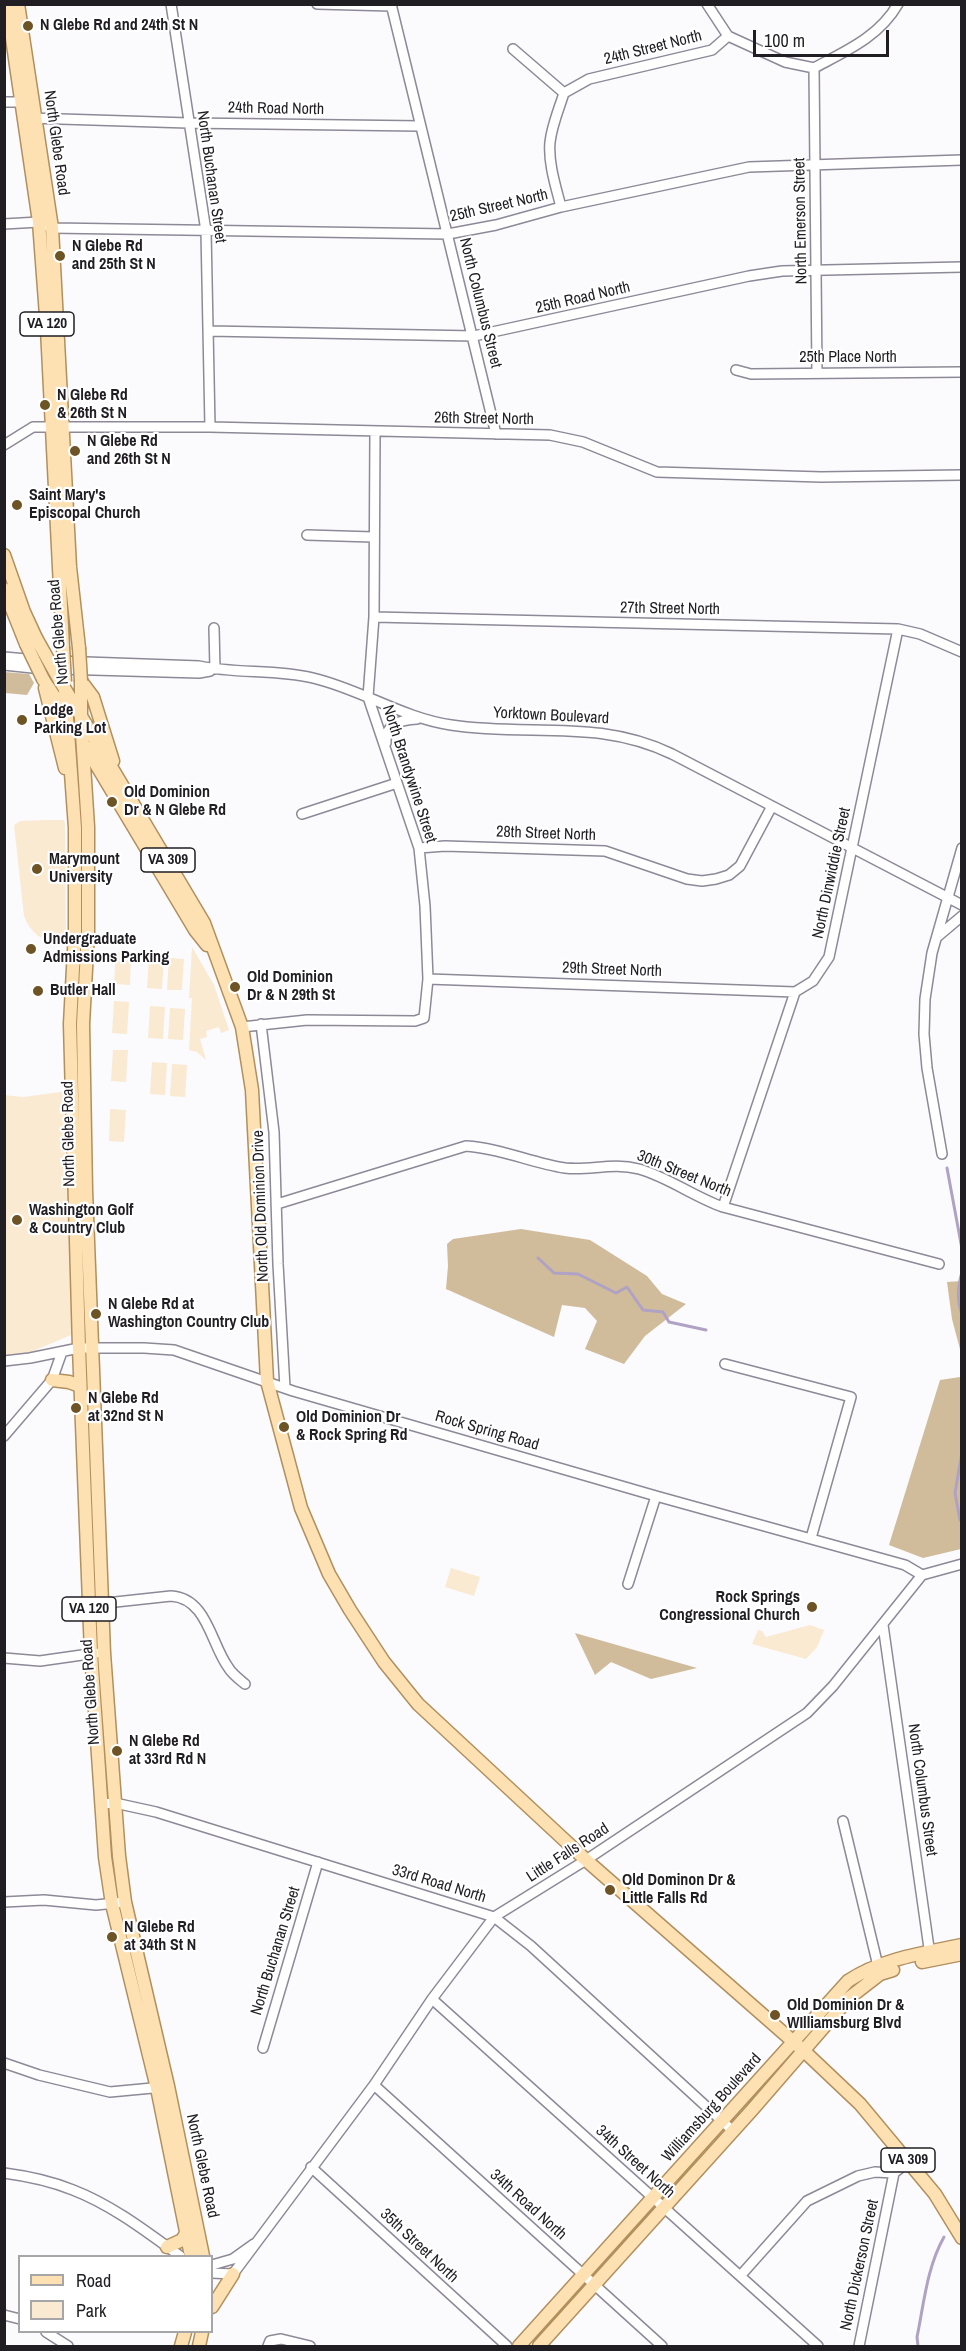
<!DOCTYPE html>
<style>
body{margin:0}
#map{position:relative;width:966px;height:2351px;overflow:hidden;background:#fbfafd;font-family:"Archivo Narrow",sans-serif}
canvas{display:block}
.frame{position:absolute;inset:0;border:6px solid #201e23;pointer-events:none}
.legend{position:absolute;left:18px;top:2255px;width:195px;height:78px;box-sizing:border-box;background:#fff;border:2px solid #a6a5a7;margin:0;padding:8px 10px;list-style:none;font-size:18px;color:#201e23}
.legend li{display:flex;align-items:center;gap:12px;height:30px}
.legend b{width:30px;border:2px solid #a6a5a7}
.scale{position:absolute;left:753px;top:30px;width:136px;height:27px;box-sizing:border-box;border:3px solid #201e23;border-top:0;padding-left:8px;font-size:18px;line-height:21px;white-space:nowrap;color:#201e23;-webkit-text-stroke:4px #fff;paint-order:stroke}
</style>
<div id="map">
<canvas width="966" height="2351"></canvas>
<div class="frame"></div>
<ul class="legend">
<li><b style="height:8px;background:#fee1b2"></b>Road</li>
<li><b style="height:16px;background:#faead1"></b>Park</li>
</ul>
<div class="scale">100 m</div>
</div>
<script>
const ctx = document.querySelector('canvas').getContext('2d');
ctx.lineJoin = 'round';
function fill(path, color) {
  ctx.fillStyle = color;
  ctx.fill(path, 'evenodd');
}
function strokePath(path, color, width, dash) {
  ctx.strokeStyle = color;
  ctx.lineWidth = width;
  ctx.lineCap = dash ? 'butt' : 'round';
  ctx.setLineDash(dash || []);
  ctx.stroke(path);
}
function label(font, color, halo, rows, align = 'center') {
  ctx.font = font + ' "Archivo Narrow",sans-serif';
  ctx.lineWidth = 4.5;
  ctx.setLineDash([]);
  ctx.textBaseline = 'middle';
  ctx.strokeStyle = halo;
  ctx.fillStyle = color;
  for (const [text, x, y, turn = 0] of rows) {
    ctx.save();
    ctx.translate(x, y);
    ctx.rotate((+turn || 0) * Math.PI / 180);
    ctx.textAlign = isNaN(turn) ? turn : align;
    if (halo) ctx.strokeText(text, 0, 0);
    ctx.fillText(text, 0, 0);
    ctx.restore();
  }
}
fill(new Path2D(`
 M44,820H64L65,823L66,940H62L61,944C43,942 30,933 24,916L14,825L20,821Z
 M192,947L214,985L229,1030L221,1033L219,1027L206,1031L207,1037L200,1039L206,1060L197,1052L189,1050L192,998H189Z
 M116,952L131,953L130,985L114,984Z
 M149,956L164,957L162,989L147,988Z
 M169,958L184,959L182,990H167Z
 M114,1001L129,1002L127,1034L112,1033Z
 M150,1006L165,1007L163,1039L148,1038Z
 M170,1008L185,1009L183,1040L168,1039Z
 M113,1050H128L126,1082L111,1081Z
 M152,1062L167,1063L165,1095L150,1094Z
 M172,1064L187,1065L185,1097L170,1096Z
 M68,1091L72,1271L71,1335L31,1352L5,1356L4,1095L23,1097Z
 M110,1109L126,1110L124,1142L109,1141Z
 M451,1568L480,1577L474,1596L445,1587Z
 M810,1625L824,1630L817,1647L806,1659L752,1644L758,1630L762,1631L766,1637Z`), '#faead1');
fill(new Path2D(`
 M4,672L29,674L34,683L27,695L5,693Z
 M521,1229L590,1240L647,1276L662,1294L686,1304L645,1336L624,1364L585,1349L597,1321L585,1308L562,1305L554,1337L446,1289L448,1266L447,1244L453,1239Z
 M961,1281H962L961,1353L952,1319L947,1282Z
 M961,1375V1549L923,1558L889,1545L940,1380L960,1377Z
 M575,1633L697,1668L651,1679L611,1662L595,1675Z`), '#d0bc9b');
strokePath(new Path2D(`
 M947,1168L962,1249
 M538,1258L554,1273L578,1274L616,1293L627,1287L643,1310L663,1312L669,1322L706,1330
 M962,1272C958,1286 956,1300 962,1314
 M960,1520L955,1493L962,1452
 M918,2346L917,2337C924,2303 927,2267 944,2237`), '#b0a2c4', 3);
const minor = new Path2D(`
 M171,4L206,231L210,427
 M317,4L392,6
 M391,4L496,434
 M707,4L728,36L785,62L814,68C846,51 879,37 898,4
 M513,49L564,93
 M814,68L817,373
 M564,93L589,79L712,50L728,36
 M4,102H21
 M29,118L188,123L420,126
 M561,207C556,187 548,163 550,142C552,125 559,109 564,93
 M4,224L39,222L52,228L448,234L496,225L561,207L749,167L962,160
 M209,331L474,336L749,276L782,271L962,267
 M736,370L751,374L962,372
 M4,445L33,427H210L550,435L583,442L657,472L821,477L962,475
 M307,535L373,537
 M374,617L898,629L920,634L962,652
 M214,628L215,669
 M4,657L38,660
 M58,661L199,666C237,674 276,669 313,678C360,689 403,718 451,725C529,737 597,718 672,754L962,905
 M4,665L42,669
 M59,669L199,673L210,671
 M386,743C385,723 401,720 417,719
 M302,814L397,783
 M419,848L445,846L605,851L687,879L702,881L716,879L729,875L740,866L772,806
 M937,937L962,916
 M428,979L795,992
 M261,1024L274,1132L278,1264L285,1388
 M242,1027L307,1020L415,1021L424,1018L428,979L425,906L419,848L368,697L374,617L375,432
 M942,1154L927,1068L924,1034L925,999L932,953L962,848
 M277,1204L466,1146C500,1148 532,1163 565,1168C590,1171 612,1162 639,1169C668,1177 694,1197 723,1207L939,1264
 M723,1207L795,992L813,981L829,957L898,629
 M4,1361L30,1358L79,1348H144L174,1350L293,1391L656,1496L905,1565L922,1575
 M725,1364L851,1397L811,1538
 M4,1436L52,1380L62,1352
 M628,1584L656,1496
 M97,1604L171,1596C207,1598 211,1644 228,1667C232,1674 239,1679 245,1684
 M883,1625L930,1955
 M4,1658L40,1661L96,1653
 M102,1804L115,1803L156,1812L494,1917L531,1946L733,2131
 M843,1821L879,1970
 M4,1902L44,1900L96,1905L125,1902
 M432,1999L818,2346
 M263,2048L318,1862
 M4,2063L39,2075L110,2092L163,2087
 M374,2085L662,2346
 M311,2167L507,2346
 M4,2173C27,2176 51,2181 73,2190C112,2205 147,2232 180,2256
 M212,2265L233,2259L254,2244
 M212,2273L233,2274L374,2085L432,1999L494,1917L586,1860L807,1713L833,1686L922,1575L962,1564
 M741,2275L807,2201L858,2176L875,2172L894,2173
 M4,2315L20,2319
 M46,2332L68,2346
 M268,2346L270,2341L281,2339L310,2346
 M859,2346L894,2173L909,2161`);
const major = new Path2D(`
 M7,4L39,222L47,329L63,647
 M18,4L52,228L70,567L79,648
 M4,555L24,612L36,638
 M4,589L26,644
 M43,679L65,713
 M59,679L204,923L242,1027L252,1090L267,1381L301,1508L329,1574L350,1610L384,1662L418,1704L586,1860L804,2051L860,2104L935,2194L962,2238
 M81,681V718L88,827V932L83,1024L86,1190L104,1653L119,1856L125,1902L168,2086L203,2256
 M81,681L93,697L113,761
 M45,688L65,768
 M65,691L75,828V931L70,1024L79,1348L91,1653L105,1857L112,1904L157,2088L191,2256
 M85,746L195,930L207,945
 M52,1380L69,1382L80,1386
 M922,1962L962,1954
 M167,2247L182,2240L187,2232
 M212,2307L233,2274
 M181,2346L185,2332
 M199,2346L202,2332
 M519,2346L848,1981C881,1959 923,1953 962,1945
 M539,2346L752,2110L849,1998L880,1974L893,1970`);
strokePath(minor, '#8e8997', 12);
strokePath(major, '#b0905e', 15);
strokePath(minor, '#fff', 9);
strokePath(major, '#fee1b2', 12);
const majorBridge = new Path2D(`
 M36,638L59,679
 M26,644L43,679
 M63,647L65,682
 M79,648L81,681`);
strokePath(majorBridge, '#b0905e', 15, []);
strokePath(majorBridge, '#fee1b2', 12);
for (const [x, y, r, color] of [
 [28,26,6,"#6e5325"],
 [60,256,6,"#6e5325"],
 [45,405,6,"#6e5325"],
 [75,451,6,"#6e5325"],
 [17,505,6,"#6e5325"],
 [22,720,6,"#6e5325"],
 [112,802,6,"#6e5325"],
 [37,869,6,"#6e5325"],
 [31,949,6,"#6e5325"],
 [235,987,6,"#6e5325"],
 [38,991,6,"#6e5325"],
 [17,1220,6,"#6e5325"],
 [96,1314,6,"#6e5325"],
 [76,1408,6,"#6e5325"],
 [284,1427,6,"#6e5325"],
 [812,1607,6,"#6e5325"],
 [117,1751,6,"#6e5325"],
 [610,1890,6,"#6e5325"],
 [112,1937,6,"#6e5325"],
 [775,2015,6,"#6e5325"]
]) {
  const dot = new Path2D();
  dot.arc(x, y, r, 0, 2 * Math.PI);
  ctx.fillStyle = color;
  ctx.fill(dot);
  strokePath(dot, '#fff', 2);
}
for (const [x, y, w] of [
 [47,324,54],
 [168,860,54],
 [89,1609,54],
 [908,2160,54]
]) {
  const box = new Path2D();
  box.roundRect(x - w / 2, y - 12, w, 24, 4.5);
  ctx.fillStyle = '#fff';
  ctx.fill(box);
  strokePath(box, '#201e23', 1.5);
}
label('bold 15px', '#201e23', null, [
 ["VA 120",47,324],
 ["VA 309",168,860],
 ["VA 120",89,1609],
 ["VA 309",908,2160]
]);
label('bold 16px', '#201e23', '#fff', [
 ["N Glebe Rd and 24th St N",40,26],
 ["N Glebe Rd",72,247],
 ["and 25th St N",72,265],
 ["N Glebe Rd",57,396],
 ["& 26th St N",57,414],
 ["N Glebe Rd",87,442],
 ["and 26th St N",87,460],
 ["Saint Mary's",29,496],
 ["Episcopal Church",29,514],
 ["Lodge",34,711],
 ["Parking Lot",34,729],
 ["Old Dominion",124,793],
 ["Dr & N Glebe Rd",124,811],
 ["Marymount",49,860],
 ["University",49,878],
 ["Undergraduate",43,940],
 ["Admissions Parking",43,958],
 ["Old Dominion",247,978],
 ["Dr & N 29th St",247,996],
 ["Butler Hall",50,991],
 ["Washington Golf",29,1211],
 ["& Country Club",29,1229],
 ["N Glebe Rd at",108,1305],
 ["Washington Country Club",108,1323],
 ["N Glebe Rd",88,1399],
 ["at 32nd St N",88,1417],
 ["Old Dominion Dr",296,1418],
 ["& Rock Spring Rd",296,1436],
 ["Rock Springs",800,1598,"right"],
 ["Congressional Church",800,1616,"right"],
 ["N Glebe Rd",129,1742],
 ["at 33rd Rd N",129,1760],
 ["Old Dominon Dr &",622,1881],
 ["Little Falls Rd",622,1899],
 ["N Glebe Rd",124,1928],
 ["at 34th St N",124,1946],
 ["Old Dominion Dr &",787,2006],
 ["WIlliamsburg Blvd",787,2024]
], 'left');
label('16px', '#201e23', '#fff', [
 ["24th Street North",653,48,-14],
 ["24th Road North",276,109,1],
 ["North Glebe Road",56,143,82],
 ["North Buchanan Street",211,177,82],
 ["25th Street North",499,206,-13],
 ["North Emerson Street",801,221,-91],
 ["25th Road North",583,298,-13],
 ["North Columbus Street",480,303,76],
 ["25th Place North",848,358],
 ["26th Street North",484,419,1],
 ["27th Street North",670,609,1],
 ["North Glebe Road",59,632,-95],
 ["Yorktown Boulevard",551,716,3],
 ["North Brandywine Street",409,774,72],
 ["28th Street North",546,834,2],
 ["North Dinwiddie Street",832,873,-78],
 ["29th Street North",612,970,2],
 ["North Glebe Road",69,1134,-91],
 ["30th Street North",684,1174,22],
 ["North Old Dominion Drive",261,1206,-92],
 ["Rock Spring Road",487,1431,16],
 ["North Glebe Road",91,1692,-94],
 ["North Columbus Street",922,1790,82],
 ["Little Falls Road",568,1853,-33],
 ["33rd Road North",439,1884,17],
 ["North Buchanan Street",276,1951,-73],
 ["Williamsburg Boulevard",712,2108,-48],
 ["34th Street North",635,2162,42],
 ["North Glebe Road",202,2166,78],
 ["34th Road North",528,2205,42],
 ["35th Street North",419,2246,43],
 ["North Dickerson Street",860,2265,-78]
]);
</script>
